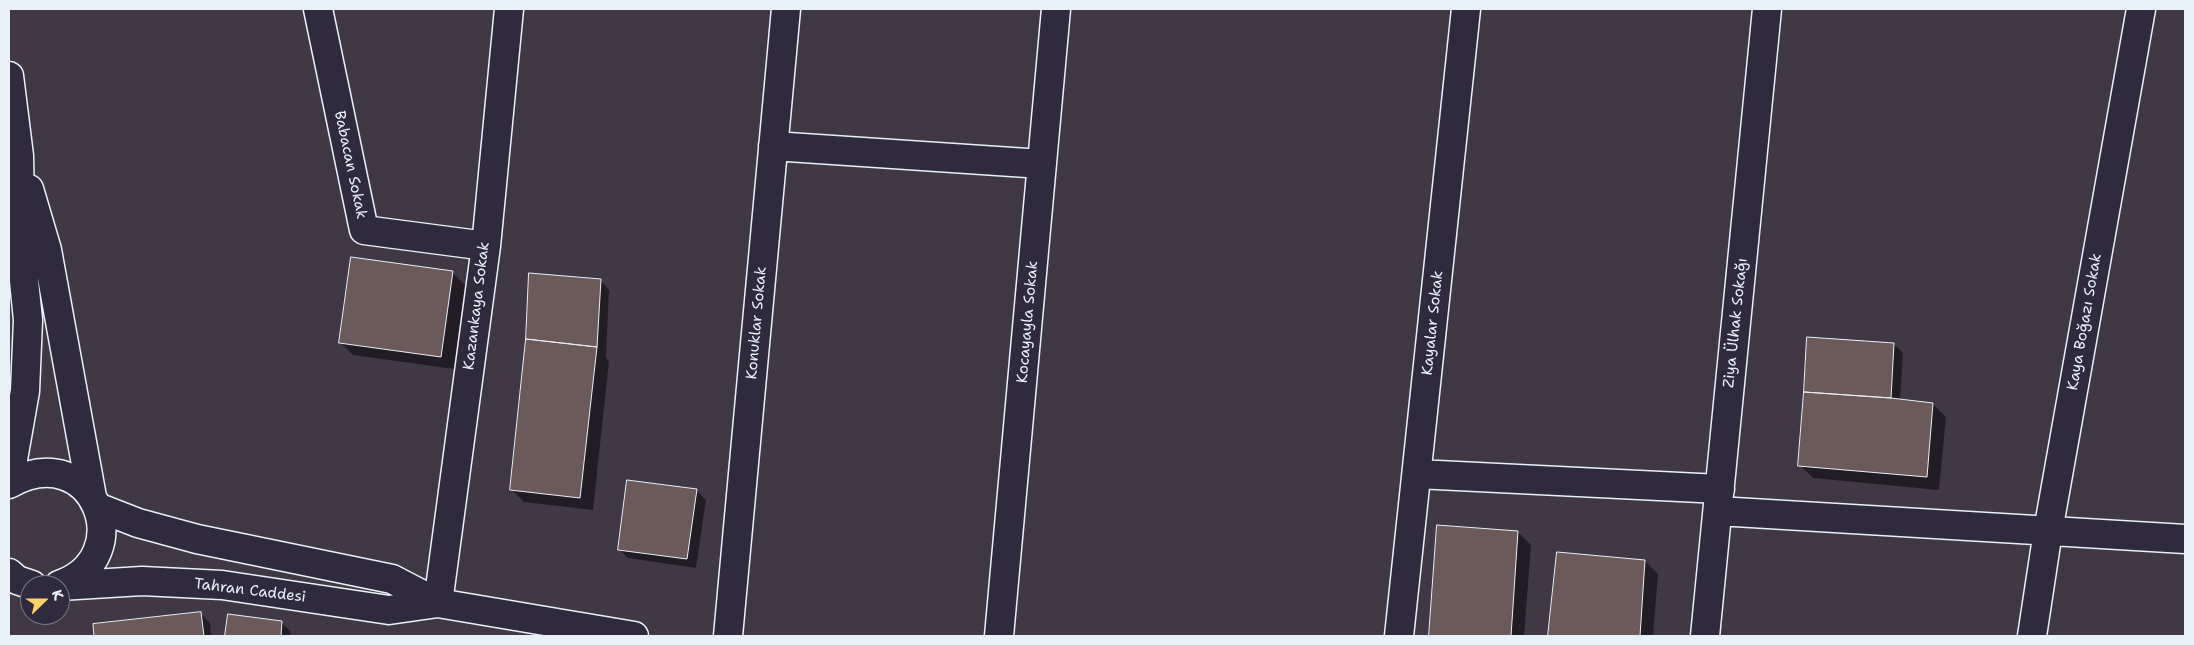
<!DOCTYPE html>
<meta charset="utf-8">
<style>
body{margin:0}
#map{position:relative;width:2194px;height:645px;overflow:hidden;background:#413846;font-family:"Shantell Sans",sans-serif}
canvas{display:block}
.frame{position:absolute;inset:0;border:10px solid #e8f1f8;pointer-events:none}
.north{position:absolute;left:20px;top:575px;width:50px;height:50px;box-sizing:border-box;background:#2f2a3d;border:1px solid #797a88;border-radius:50%;rotate:68deg;font-size:14px;font-weight:700;line-height:20px;text-align:center;color:#e8f1f8}
.north::after{content:'';display:block;margin:auto;width:18px;height:22px;background:#ffd166;clip-path:polygon(50% 0,100% 100%,50% 72%,0 100%)}
</style>
<div id="map">
<canvas width="2194" height="645"></canvas>
<div class="frame"></div>
<div class="north">K</div>
</div>
<script>
const ctx = document.querySelector('canvas').getContext('2d');
ctx.lineJoin = 'round';
function fill(path, color) {
  ctx.fillStyle = color;
  ctx.fill(path, 'evenodd');
}
function strokePath(path, color, width, dash) {
  ctx.strokeStyle = color;
  ctx.lineWidth = width;
  ctx.lineCap = dash ? 'butt' : 'round';
  ctx.setLineDash(dash || []);
  ctx.stroke(path);
}
function label(font, color, halo, rows, align = 'center') {
  ctx.font = font + ' "Shantell Sans",sans-serif';
  ctx.lineWidth = 4;
  ctx.setLineDash([]);
  ctx.textBaseline = 'middle';
  ctx.strokeStyle = halo;
  ctx.fillStyle = color;
  for (const [text, x, y, turn = 0] of rows) {
    ctx.save();
    ctx.translate(x, y);
    ctx.rotate((+turn || 0) * Math.PI / 180);
    ctx.textAlign = isNaN(turn) ? turn : align;
    if (halo) ctx.strokeText(text, 0, 0);
    ctx.fillText(text, 0, 0);
    ctx.restore();
  }
}
fill(new Path2D(`
 M452,272L465,285L454,369L353,355L340,342Z
 M600,280L609,290L606,358L609,361L593,510L524,502L511,489Z
 M1894,344L1903,353L1900,400L1933,404L1946,417L1939,490L1813,478L1800,465Z
 M696,490L706,500L696,568L628,558L619,549Z
 M1438,527L1518,532L1531,545L1524,636H1430Z
 M1558,553L1645,561L1658,574L1653,636H1549Z
 M201,614L210,623L211,636H96L94,625Z
 M229,615L281,622L291,632L290,636H227Z`), '#0007');
const building = new Path2D(`
 M351,257L453,271L441,357L339,343Z
 M529,273L601,279L597,347L526,339Z
 M1807,337L1894,343L1891,398L1804,392Z
 M526,339L597,347L580,498L510,490Z
 M1804,392L1891,398L1933,403L1927,477L1798,466Z
 M627,480L697,489L687,559L618,550Z
 M1437,525L1518,531L1511,636H1429Z
 M1557,552L1645,560L1640,636H1548Z
 M201,612L204,636H94L93,624Z
 M228,614L282,621L281,636H225Z`);
fill(building, '#6c595a');
strokePath(building, '#e8f1f8', 1);
const minor = new Path2D(`
 M318,9L364,230L486,246
 M9,76L19,156L21,251L28,320L25,391L9,482
 M773,146L1042,164
 M29,189L47,250L92,497
 M1417,474L1720,489
 M9,484C95,436 140,558 59,585
 M97,507L138,523L197,539L392,579L438,603
 M1718,511L2185,539
 M9,573L17,580L32,585
 M60,586L142,581L222,585L389,610L438,603L634,636
 M438,603L486,246L509,9
 M728,636L786,9
 M999,636L1056,9
 M1399,636L1466,9
 M1705,636L1767,9
 M2032,636L2048,531L2141,9`);
strokePath(minor, '#e8f1f8', 31);
strokePath(minor, '#2f2a3d', 28);
label('15px', '#e8f1f8', '#2f2a3d', [
 ["Babacan Sokak",350,165,78],
 ["Kazankaya Sokak",477,306,-83],
 ["Kocayayla Sokak",1028,322,-85],
 ["Kaya Boğazı Sokak",2085,322,-80],
 ["Konuklar Sokak",757,323,-85],
 ["Kayalar Sokak",1433,323,-84],
 ["Ziya Ülhak Sokağı",1736,323,-84],
 ["Tahran Caddesi",250,591,7]
]);
</script>
